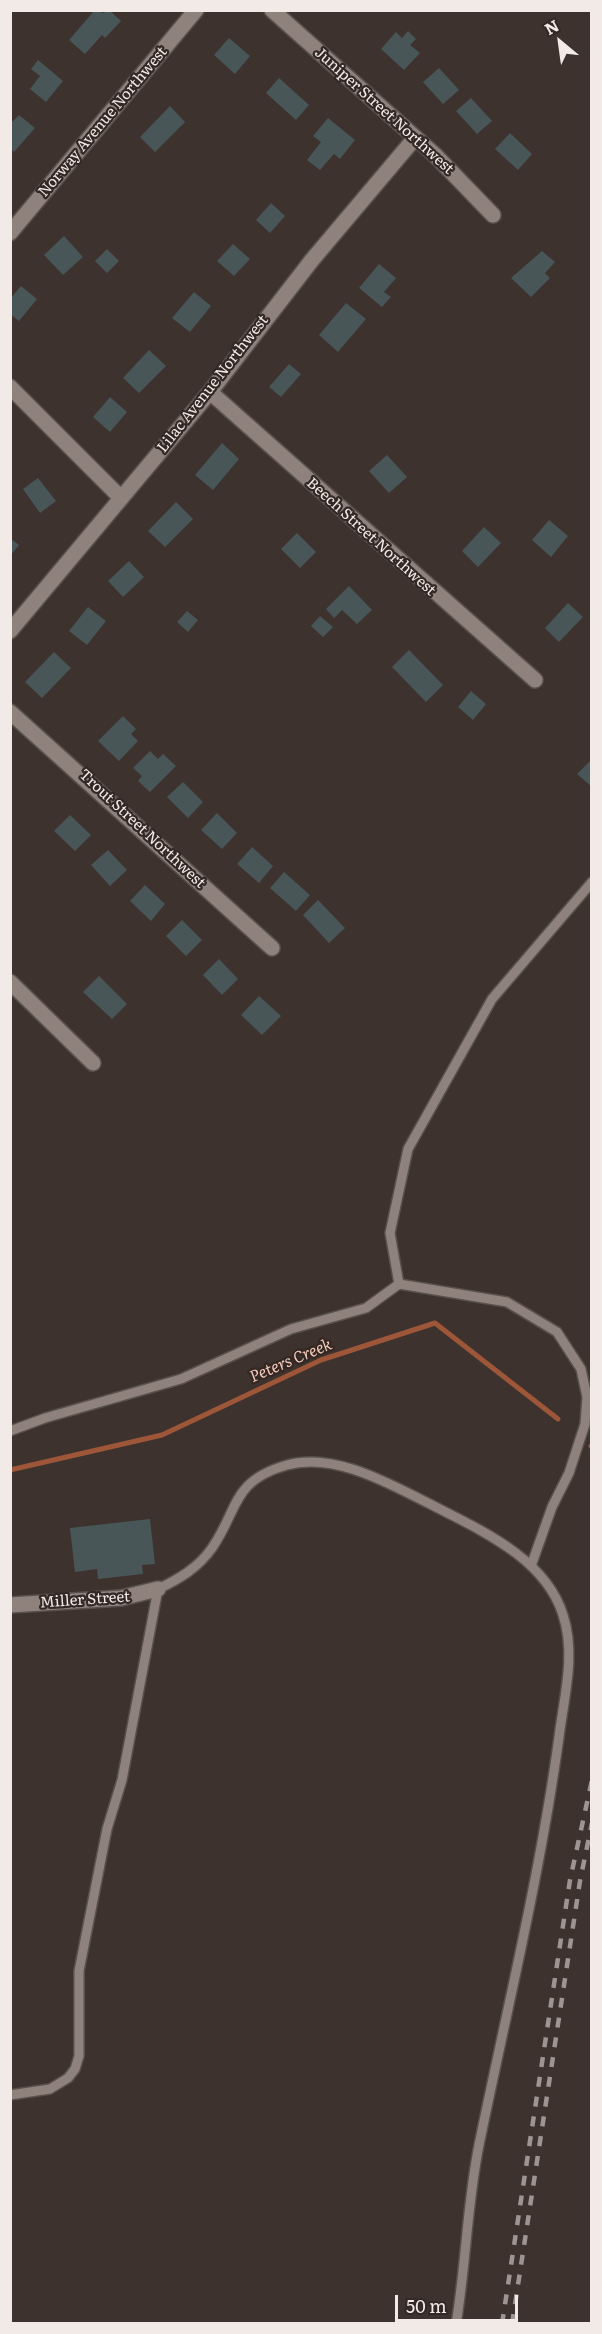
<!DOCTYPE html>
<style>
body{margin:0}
#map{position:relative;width:602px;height:2334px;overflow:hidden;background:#3d322e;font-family:Literata,serif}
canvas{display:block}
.frame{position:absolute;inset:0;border:12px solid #f1eae7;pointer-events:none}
.north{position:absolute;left:530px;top:12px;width:60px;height:60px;-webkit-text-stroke:4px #332824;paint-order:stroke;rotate:331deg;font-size:16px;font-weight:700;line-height:24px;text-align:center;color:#f1eae7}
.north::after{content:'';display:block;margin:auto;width:21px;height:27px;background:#f1eae7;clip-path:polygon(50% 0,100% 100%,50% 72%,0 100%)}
.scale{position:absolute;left:395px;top:2295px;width:123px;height:27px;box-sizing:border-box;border:3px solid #f1eae7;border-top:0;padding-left:8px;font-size:18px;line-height:21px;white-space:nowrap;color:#f1eae7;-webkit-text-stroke:4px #332824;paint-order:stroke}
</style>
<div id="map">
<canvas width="602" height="2334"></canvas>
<div class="frame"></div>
<div class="north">N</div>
<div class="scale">50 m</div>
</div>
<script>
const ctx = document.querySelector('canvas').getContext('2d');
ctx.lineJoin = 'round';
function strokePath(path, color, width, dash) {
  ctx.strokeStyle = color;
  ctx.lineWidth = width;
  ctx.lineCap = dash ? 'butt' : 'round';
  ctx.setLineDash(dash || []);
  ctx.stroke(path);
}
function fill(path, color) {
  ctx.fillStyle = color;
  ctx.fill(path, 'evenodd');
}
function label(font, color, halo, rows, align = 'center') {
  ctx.font = font + ' Literata,serif';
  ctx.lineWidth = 4.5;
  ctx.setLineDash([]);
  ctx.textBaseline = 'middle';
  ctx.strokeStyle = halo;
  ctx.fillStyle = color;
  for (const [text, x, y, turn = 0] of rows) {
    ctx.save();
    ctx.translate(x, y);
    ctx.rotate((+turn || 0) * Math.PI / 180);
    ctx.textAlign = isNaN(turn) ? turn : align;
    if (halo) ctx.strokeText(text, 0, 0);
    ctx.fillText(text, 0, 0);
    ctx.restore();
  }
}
strokePath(new Path2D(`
 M591,1446H592
 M10,1470L162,1435L321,1360L435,1323L558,1419`), '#9e5639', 5);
fill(new Path2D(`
 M95,10L103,13L109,10L121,21L105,38L102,35L85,54L69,40Z
 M408,31L416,39L410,45L420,53L404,70L381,49L396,32L402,38Z
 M229,38L250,56L235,74L214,55Z
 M38,60L63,81L46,102L30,89L40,76L31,69Z
 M439,68L459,90L443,104L423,82Z
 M279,78L309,105L296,120L266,93Z
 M471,98L492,121L477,134L456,111Z
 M170,106L185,122L155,152L140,137Z
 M19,115L35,128L14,152L10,148V124Z
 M328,118L355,140L340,159L334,154L320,170L307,160L321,142L313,136Z
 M510,133L532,154L518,170L495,149Z
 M271,203L285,216L270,233L256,220Z
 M64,236L83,257L63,275L44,255Z
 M233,244L250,259L234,276L217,261Z
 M107,249L119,261L107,273L95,261Z
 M542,251L555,262L545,273L550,278L531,297L511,278Z
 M379,264L396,278L384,292L391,297L382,307L359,288Z
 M21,286L37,299L19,321L10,314V299Z
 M194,292L211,306L190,332L172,318Z
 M346,303L366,319L338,352L319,335Z
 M149,350L166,366L139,393L123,378Z
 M289,364L301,374L281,397L269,387Z
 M110,397L127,412L110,432L93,417Z
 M222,443L239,459L213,490L195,475Z
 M387,455L407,477L389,493L369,471Z
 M38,478L56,501L40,513L23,489Z
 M176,502L193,519L165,547L148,531Z
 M549,520L568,536L551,557L532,540Z
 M484,527L501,543L478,567L462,551Z
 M297,533L316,552L300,568L281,549Z
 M10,538L19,545L10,556Z
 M129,561L144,577L123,597L108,581Z
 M349,586L372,610L357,624L342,610L334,618L326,609Z
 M568,603L583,617L559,642L545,628Z
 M88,607L106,621L87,645L69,631Z
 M187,611L198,620L188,632L177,622Z
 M320,616L333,627L323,637L311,626Z
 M409,650L443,685L426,702L392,667Z
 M54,652L71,668L42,698L25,682Z
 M471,691L486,704L473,720L458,707Z
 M123,716L136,729L131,734L138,741L119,761L98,741Z
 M150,751L158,759L163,754L176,766L150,792L138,781L142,776L133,768Z
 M592,759V787L577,774Z
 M183,782L203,802L188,818L167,797Z
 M217,813L237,833L222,849L201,830Z
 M70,815L91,835L75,851L54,831Z
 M252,847L273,866L259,883L237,864Z
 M108,850L127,870L110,886L91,865Z
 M284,872L310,895L296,911L270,888Z
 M145,885L165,904L151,921L130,901Z
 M318,900L345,928L329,943L303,915Z
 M182,920L202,940L186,956L166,936Z
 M219,959L238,979L222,995L203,975Z
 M99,976L127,1004L112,1019L83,992Z
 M259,996L281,1016L262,1035L241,1015Z
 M150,1519L155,1564L142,1565L143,1574L98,1579L97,1569L75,1572L70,1528Z`), '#485658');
const lane = new Path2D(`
 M10,1431L45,1418L181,1379L291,1329L366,1308L399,1284
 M531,1566L552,1507L569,1473L585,1424L587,1397L581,1369L557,1332L507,1302L399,1284L390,1233L408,1149L492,999L592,882
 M10,2095L50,2089L68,2078L75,2069L79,2056V1971L107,1829L122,1780L158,1589C179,1579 198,1568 212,1548C239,1509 231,1481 287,1465C334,1452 388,1483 428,1503C478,1529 545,1557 563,1615C576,1654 564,1697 559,1737C540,1875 507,2009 479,2145C467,2204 466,2265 456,2324`);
const street = new Path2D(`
 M272,10L435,155L493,215
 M10,233L196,10
 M10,387L121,498
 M210,392L535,680
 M10,631L210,392L312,260L415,138
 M10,712L272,948
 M10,982L93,1063
 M10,1605L121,1598L158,1589`);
strokePath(lane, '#59504c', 12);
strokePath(street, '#59504c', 18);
strokePath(lane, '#8f827d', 9);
strokePath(street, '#8f827d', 15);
strokePath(new Path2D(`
 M502,2324L570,1880L592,1780
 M512,2324L580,1881L592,1823`), '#9e9592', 4.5, [10, 10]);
label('15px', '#f1eae7', '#332824', [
 ["Juniper Street Northwest",384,111,42],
 ["Norway Avenue Northwest",103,122,-50],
 ["Lilac Avenue Northwest",213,384,-52],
 ["Beech Street Northwest",371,537,42],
 ["Trout Street Northwest",142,829,43],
 ["Miller Street",85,1600,-4]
]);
label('italic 16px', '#f5caba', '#332824', [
 ["Peters Creek",291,1361,-23]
]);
</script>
